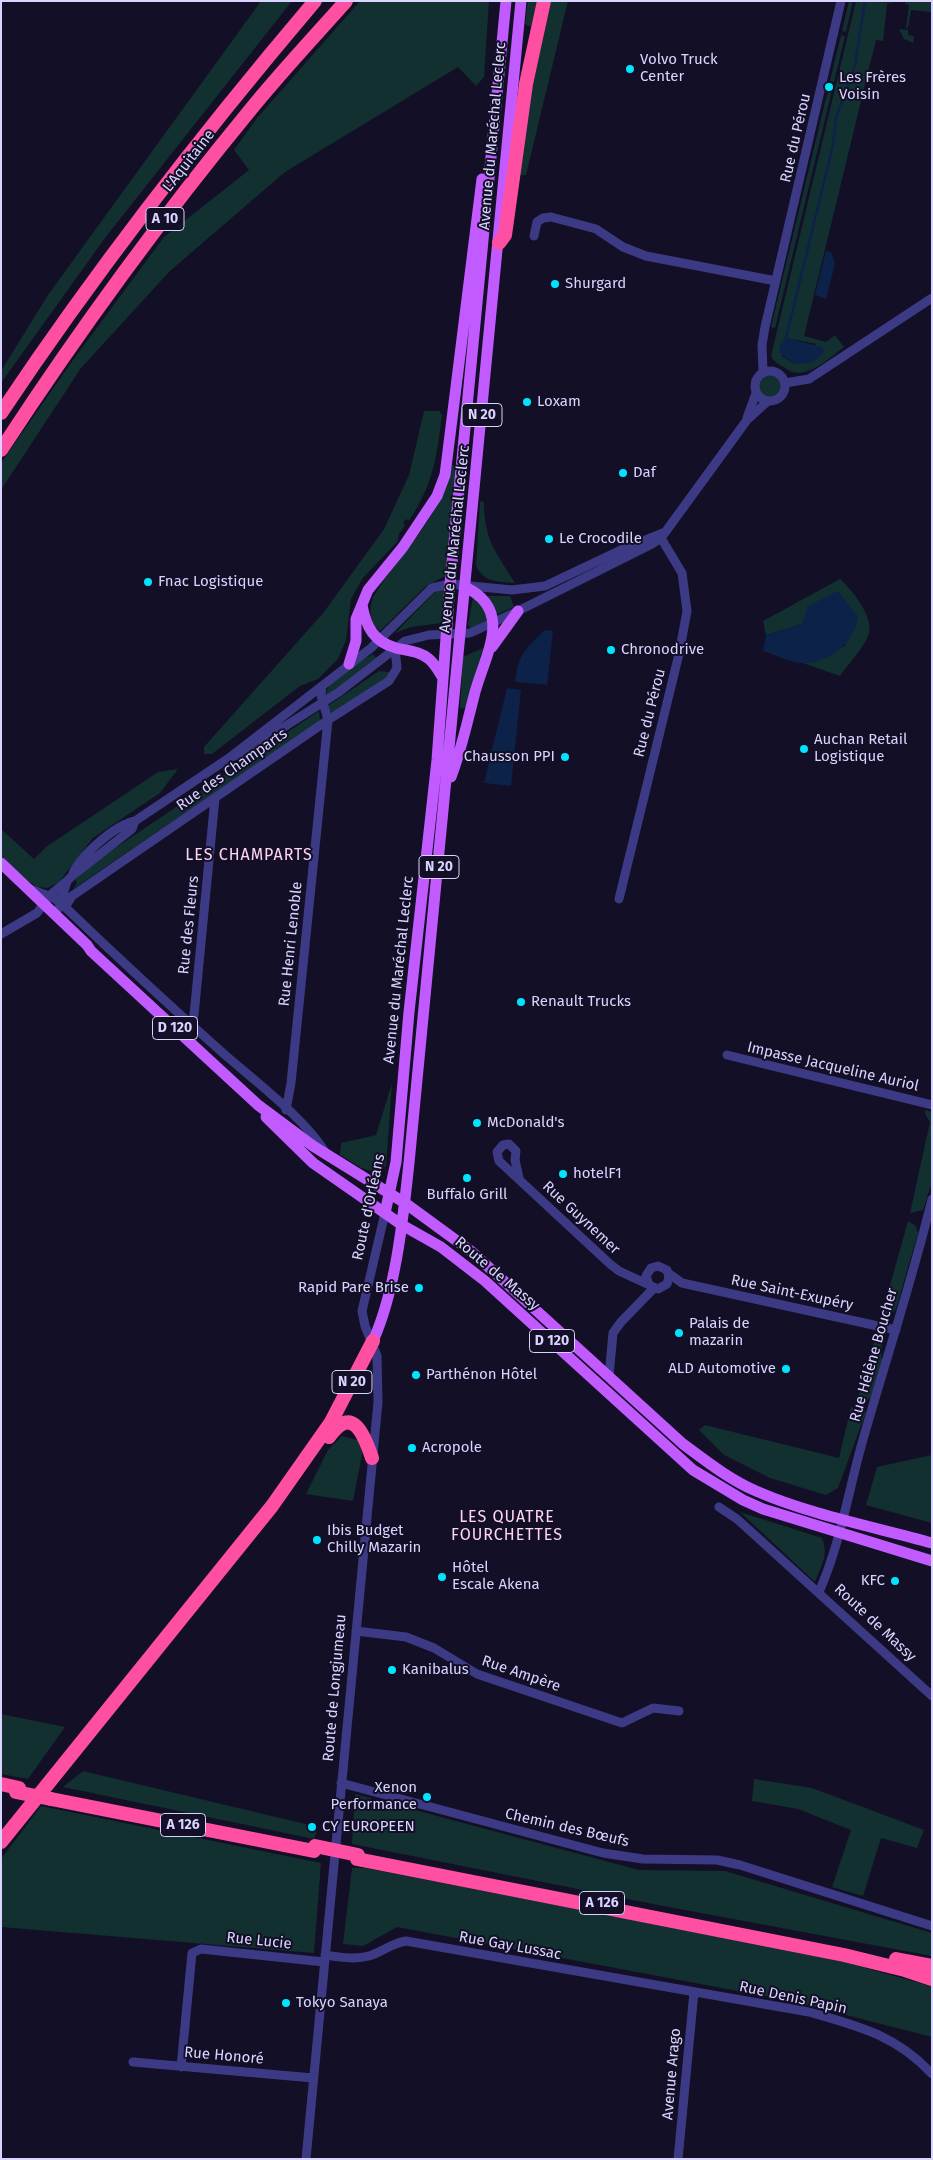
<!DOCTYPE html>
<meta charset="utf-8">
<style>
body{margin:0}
#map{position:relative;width:933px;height:2160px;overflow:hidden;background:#130f26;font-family:"Fira Sans",sans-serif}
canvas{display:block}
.frame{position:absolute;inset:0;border:2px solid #d9d4ff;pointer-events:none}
</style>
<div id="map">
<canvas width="933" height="2160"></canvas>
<div class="frame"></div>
</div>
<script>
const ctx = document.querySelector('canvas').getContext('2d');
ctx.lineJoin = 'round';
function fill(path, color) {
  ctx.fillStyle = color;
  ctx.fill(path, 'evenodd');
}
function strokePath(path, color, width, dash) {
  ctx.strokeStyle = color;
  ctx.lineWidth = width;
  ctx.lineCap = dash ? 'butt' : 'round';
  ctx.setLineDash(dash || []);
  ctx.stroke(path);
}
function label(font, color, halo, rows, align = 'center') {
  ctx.font = font + ' "Fira Sans",sans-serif';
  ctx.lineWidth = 4;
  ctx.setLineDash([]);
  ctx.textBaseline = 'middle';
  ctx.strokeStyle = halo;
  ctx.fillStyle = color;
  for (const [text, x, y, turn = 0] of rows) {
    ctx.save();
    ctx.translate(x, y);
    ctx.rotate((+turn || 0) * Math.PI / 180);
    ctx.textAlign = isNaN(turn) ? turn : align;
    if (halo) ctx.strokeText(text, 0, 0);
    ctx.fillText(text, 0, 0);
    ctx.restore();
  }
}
fill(new Path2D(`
 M261,1H292L105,238L1,383V371L48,295Z
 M360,1H489L484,77L476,86L458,67L285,172L170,271L81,368L1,490V463L73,360L164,237L249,170L234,150L257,118Z
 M528,1H537L531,27L525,24Z
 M551,1H568L526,175H518L529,101Z
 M849,1H853L846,32L842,31Z
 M856,1L894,3L887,4L883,41L876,40L871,60L932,74L871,60L804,336L826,342L835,335L844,347C828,359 804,383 785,368C778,364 775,363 771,356ZM786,338L816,344L792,363L782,356Z
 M907,1H932V12L911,10L908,28L906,27L909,5L905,4Z
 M899,29L908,30V35L914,36L913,43L904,39Z
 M841,35L845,36L834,82L830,81Z
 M831,86H833L775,328L771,327L826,98Z
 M759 386a11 11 0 1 1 22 0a11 11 0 1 1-22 0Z
 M424,411H439L442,415C436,460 434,482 409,521L406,519L403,523L405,525L399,534L398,541L362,579L351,599L346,640L338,659L318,679L300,686L212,754H204V747L324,612L384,529L409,475Z
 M452,465L457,466L445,576L425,587L380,631C369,623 369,609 373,597C401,552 440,519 452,465Z
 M480,501L484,502C484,540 496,552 515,583C497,581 484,583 476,566Z
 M840,579C852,590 873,615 869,633C866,645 847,666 840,676L803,663L828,657L846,645L802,624L766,635L763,621Z
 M445,589L442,623L411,627L395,633L434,593Z
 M486,596H510L514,607L495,615Z
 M473,597L484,607L487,620L471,628L468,625Z
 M483,648L466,707L462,709L460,707L463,657Z
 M373,654L376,658C358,670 344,686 325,696C330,675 356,664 373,654Z
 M379,671L392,672L390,677L333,712L329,711V705Z
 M319,711L320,721L73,889L77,883L75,880L90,865Z
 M178,769L160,793L93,838L59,882L48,888L37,887L25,879L1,856V829L34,859L46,847L158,772Z
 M392,1083L386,1166C368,1178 357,1164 340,1155L341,1143L376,1135Z
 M925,1110L932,1112V1182L923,1210L910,1213L930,1122L925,1114Z
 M908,1221L916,1226L918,1233L896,1309L887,1319L880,1321Z
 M876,1335L882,1344L881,1358L883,1359L872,1397L867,1400L858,1398Z
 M851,1407L866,1412L838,1488L826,1495L770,1478L724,1455L699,1430L705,1425L839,1458Z
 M342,1436L361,1441L362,1455L353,1501L306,1494L328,1450Z
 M932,1455V1523L866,1505L877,1467Z
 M740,1512L822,1538C829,1555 821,1566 815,1582Z
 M1,1714L65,1727L28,1779L1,1774Z
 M83,1771L318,1827L314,1839L63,1787Z
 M754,1779L812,1788L924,1830L917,1848L881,1838L863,1896L832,1887L851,1830L798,1809L752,1801Z
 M355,1794L639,1870L725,1871L932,1933V1956L658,1905L352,1844Z
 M41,1806L321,1863L314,1953L1,1927V1859Z
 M352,1868H365L833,1959L920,1983L932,1987V2037L791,2001L397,1927L363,1946L343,1944Z`), '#12302f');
fill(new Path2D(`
 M826,251L831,252L835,264L826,299L815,295Z
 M786,338L822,347L824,351C818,363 804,365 792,363L779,352L781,342Z
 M838,591L858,617C854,643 830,663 804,663C791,664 774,654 763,651L766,635L802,624L808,606Z
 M545,630L553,631L547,685L515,682C518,654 526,648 545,630Z
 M507,688L521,690L511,786L484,783Z`), '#0c2248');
strokePath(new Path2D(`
 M786,338L833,145L836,118L855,65L865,1`), '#0c2248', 2.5);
strokePath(new Path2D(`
 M534,236L537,222L543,218L551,217L585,226L596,229L623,247L646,256L776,281
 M755 386a15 15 0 1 1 30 0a15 15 0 1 1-30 0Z
 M763,372L762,345L765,327L841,1
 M785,383L809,379L932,298
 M747,418L756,393
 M231,757L243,753L339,692L405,641L429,635L470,633L518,611L652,544L661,538L747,420L768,401
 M72,876C78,857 115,825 135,821L229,758L371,648L432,588L450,584L512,590L545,586L623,549L663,533
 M30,889L54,898L65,907C117,957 170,1006 224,1054C254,1080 305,1119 325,1152
 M619,899L679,654L687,611L682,573L661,538
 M65,907L72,896L328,720L389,681L397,668L395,648
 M59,908L67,881L72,876L132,829L135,821
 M1,934L37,913L49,896L67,881
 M190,1024L194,1015L215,798
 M727,1055L932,1105
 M286,1110L291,1083L328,720L321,695L322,686
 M519,1178L515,1160L516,1151L509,1144L503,1145L497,1152L499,1161L610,1264L619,1271L658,1289L667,1284L669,1277L667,1270L658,1266L651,1268L646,1276L649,1285
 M668,1273L682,1283L896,1330
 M609,1376L613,1333L621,1322L654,1288
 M719,1507L737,1519L932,1696
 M819,1592C840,1545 848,1493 862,1443C885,1362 912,1281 932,1199
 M356,1631L406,1637L434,1648L477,1674L622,1723L653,1708L679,1711
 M341,1783L603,1853L643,1859L717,1860L740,1865L932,1926
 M325,1955C339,1957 355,1960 369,1956C382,1952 392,1943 406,1941L809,2012C858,2026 896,2035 932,2074
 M133,2062L313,2078
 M181,2067L192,1953L201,1949L324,1962
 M306,2159L378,1402L377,1356L365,1326L362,1311L385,1213
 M678,2159L694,1992`), '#3d3a85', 9);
strokePath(new Path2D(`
 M362,605C366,627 374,642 396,648C408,651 419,651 429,659C435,664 439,672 443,678
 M492,647L518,611
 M349,664L356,641V619L368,590L403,547L437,496L445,475L482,179
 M451,777C461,751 467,723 474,696C483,658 516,611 465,587
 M1,863L87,945L91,951L258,1105L313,1146L405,1203L472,1252L683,1444C706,1461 730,1480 756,1491C811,1515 875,1527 932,1543
 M266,1117L313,1163L402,1225L441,1247L485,1281L693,1470L743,1500L763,1509L932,1561
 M385,1213L396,1162L409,1012L437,760L450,584L506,1
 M373,1341C396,1290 403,1219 409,1163L521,1`), '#c25bff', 11);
strokePath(new Path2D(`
 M499,243L505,235L526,84L544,1
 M1,413C97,269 203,133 315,1
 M1,450C78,332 162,217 251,109C281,72 314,37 346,1
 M329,1437C352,1404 364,1434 372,1458
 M1,1784L19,1788
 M51,1799L314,1851
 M1,1842L272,1506L331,1422L373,1341
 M357,1859L844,1955L905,1970L932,1979
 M896,1959L932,1966`), '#ff4fa3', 14);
strokePath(new Path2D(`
 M16,1792L51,1799
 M315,1846L358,1855`), '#ff4fa3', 14);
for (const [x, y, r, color] of [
 [630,69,5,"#00e5ff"],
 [829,87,5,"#00e5ff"],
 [555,284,5,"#00e5ff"],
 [527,402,5,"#00e5ff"],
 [623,473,5,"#00e5ff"],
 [549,539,5,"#00e5ff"],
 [148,582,5,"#00e5ff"],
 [611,650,5,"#00e5ff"],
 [804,749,5,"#00e5ff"],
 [565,757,5,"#00e5ff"],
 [521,1002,5,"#00e5ff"],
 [477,1123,5,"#00e5ff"],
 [563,1174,5,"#00e5ff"],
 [467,1178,5,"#00e5ff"],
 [419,1288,5,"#00e5ff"],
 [679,1333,5,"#00e5ff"],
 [786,1369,5,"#00e5ff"],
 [416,1375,5,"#00e5ff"],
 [412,1448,5,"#00e5ff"],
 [317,1540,5,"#00e5ff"],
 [442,1577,5,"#00e5ff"],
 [895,1581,5,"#00e5ff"],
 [392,1670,5,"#00e5ff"],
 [427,1797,5,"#00e5ff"],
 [312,1827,5,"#00e5ff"],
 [286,2003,5,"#00e5ff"]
]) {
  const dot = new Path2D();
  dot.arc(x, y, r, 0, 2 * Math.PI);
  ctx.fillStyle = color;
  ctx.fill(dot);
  strokePath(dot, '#130f26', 2);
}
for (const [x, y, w] of [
 [165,219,38],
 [482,415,40],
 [439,867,40],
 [175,1028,45],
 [552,1341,45],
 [352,1382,40],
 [183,1825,45],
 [602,1903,45]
]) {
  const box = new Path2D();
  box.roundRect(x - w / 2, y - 11.5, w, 23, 4);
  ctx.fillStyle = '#130f26';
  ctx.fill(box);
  strokePath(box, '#d9d4ff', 1);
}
label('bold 14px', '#d9d4ff', null, [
 ["A 10",165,219],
 ["N 20",482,415],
 ["N 20",439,867],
 ["D 120",175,1028],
 ["D 120",552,1341],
 ["N 20",352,1382],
 ["A 126",183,1825],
 ["A 126",602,1903]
]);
label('15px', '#d9d4ff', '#130f26', [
 ["Volvo Truck",640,60],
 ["Center",640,77],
 ["Les Frères",839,78],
 ["Voisin",839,95],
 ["Shurgard",565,284],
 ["Loxam",537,402],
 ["Daf",633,473],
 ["Le Crocodile",559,539],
 ["Fnac Logistique",158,582],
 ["Chronodrive",621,650],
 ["Auchan Retail",814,740],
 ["Logistique",814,757],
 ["Chausson PPI",555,757,"right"],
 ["Renault Trucks",531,1002],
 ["McDonald's",487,1123],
 ["hotelF1",573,1174],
 ["Buffalo Grill",467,1195,"center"],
 ["Rapid Pare Brise",409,1288,"right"],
 ["Palais de",689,1324],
 ["mazarin",689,1341],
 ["ALD Automotive",776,1369,"right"],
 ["Parthénon Hôtel",426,1375],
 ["Acropole",422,1448],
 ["Ibis Budget",327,1531],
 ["Chilly Mazarin",327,1548],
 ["Hôtel",452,1568],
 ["Escale Akena",452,1585],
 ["KFC",885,1581,"right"],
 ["Kanibalus",402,1670],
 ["Xenon",417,1788,"right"],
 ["Performance",417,1805,"right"],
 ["CY EUROPEEN",322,1827],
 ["Tokyo Sanaya",296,2003]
], 'left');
label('15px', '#d9d4ff', '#130f26', [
 ["Avenue du Maréchal Leclerc",493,136,-85],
 ["Rue du Pérou",796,138,-77],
 ["L'Aquitaine",189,161,-52],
 ["Avenue du Maréchal Leclerc",455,539,-84],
 ["Rue du Pérou",650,713,-76],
 ["Rue des Champarts",232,770,-35],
 ["Rue des Fleurs",189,925,-84],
 ["Rue Henri Lenoble",291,944,-84],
 ["Avenue du Maréchal Leclerc",399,970,-84],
 ["Impasse Jacqueline Auriol",833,1067,13],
 ["Route d'Orléans",369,1207,-78],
 ["Rue Guynemer",581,1218,43],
 ["Route de Massy",497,1274,40],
 ["Rue Saint-Exupéry",792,1293,12],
 ["Rue Hélène Boucher",874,1355,-74],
 ["Route de Massy",875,1623,43],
 ["Rue Ampère",521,1674,19],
 ["Route de Longjumeau",335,1688,-85],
 ["Chemin des Bœufs",567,1828,13],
 ["Rue Lucie",259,1941,6],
 ["Rue Gay Lussac",510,1946,10],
 ["Rue Denis Papin",793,1998,12],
 ["Rue Honoré",224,2056,5],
 ["Avenue Arago",672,2074,-85]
]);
ctx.letterSpacing = '1px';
label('16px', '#ffd6f0', '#130f26', [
 ["LES CHAMPARTS",249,856],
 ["LES QUATRE",507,1518],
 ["FOURCHETTES",507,1536]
]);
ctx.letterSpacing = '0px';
</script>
